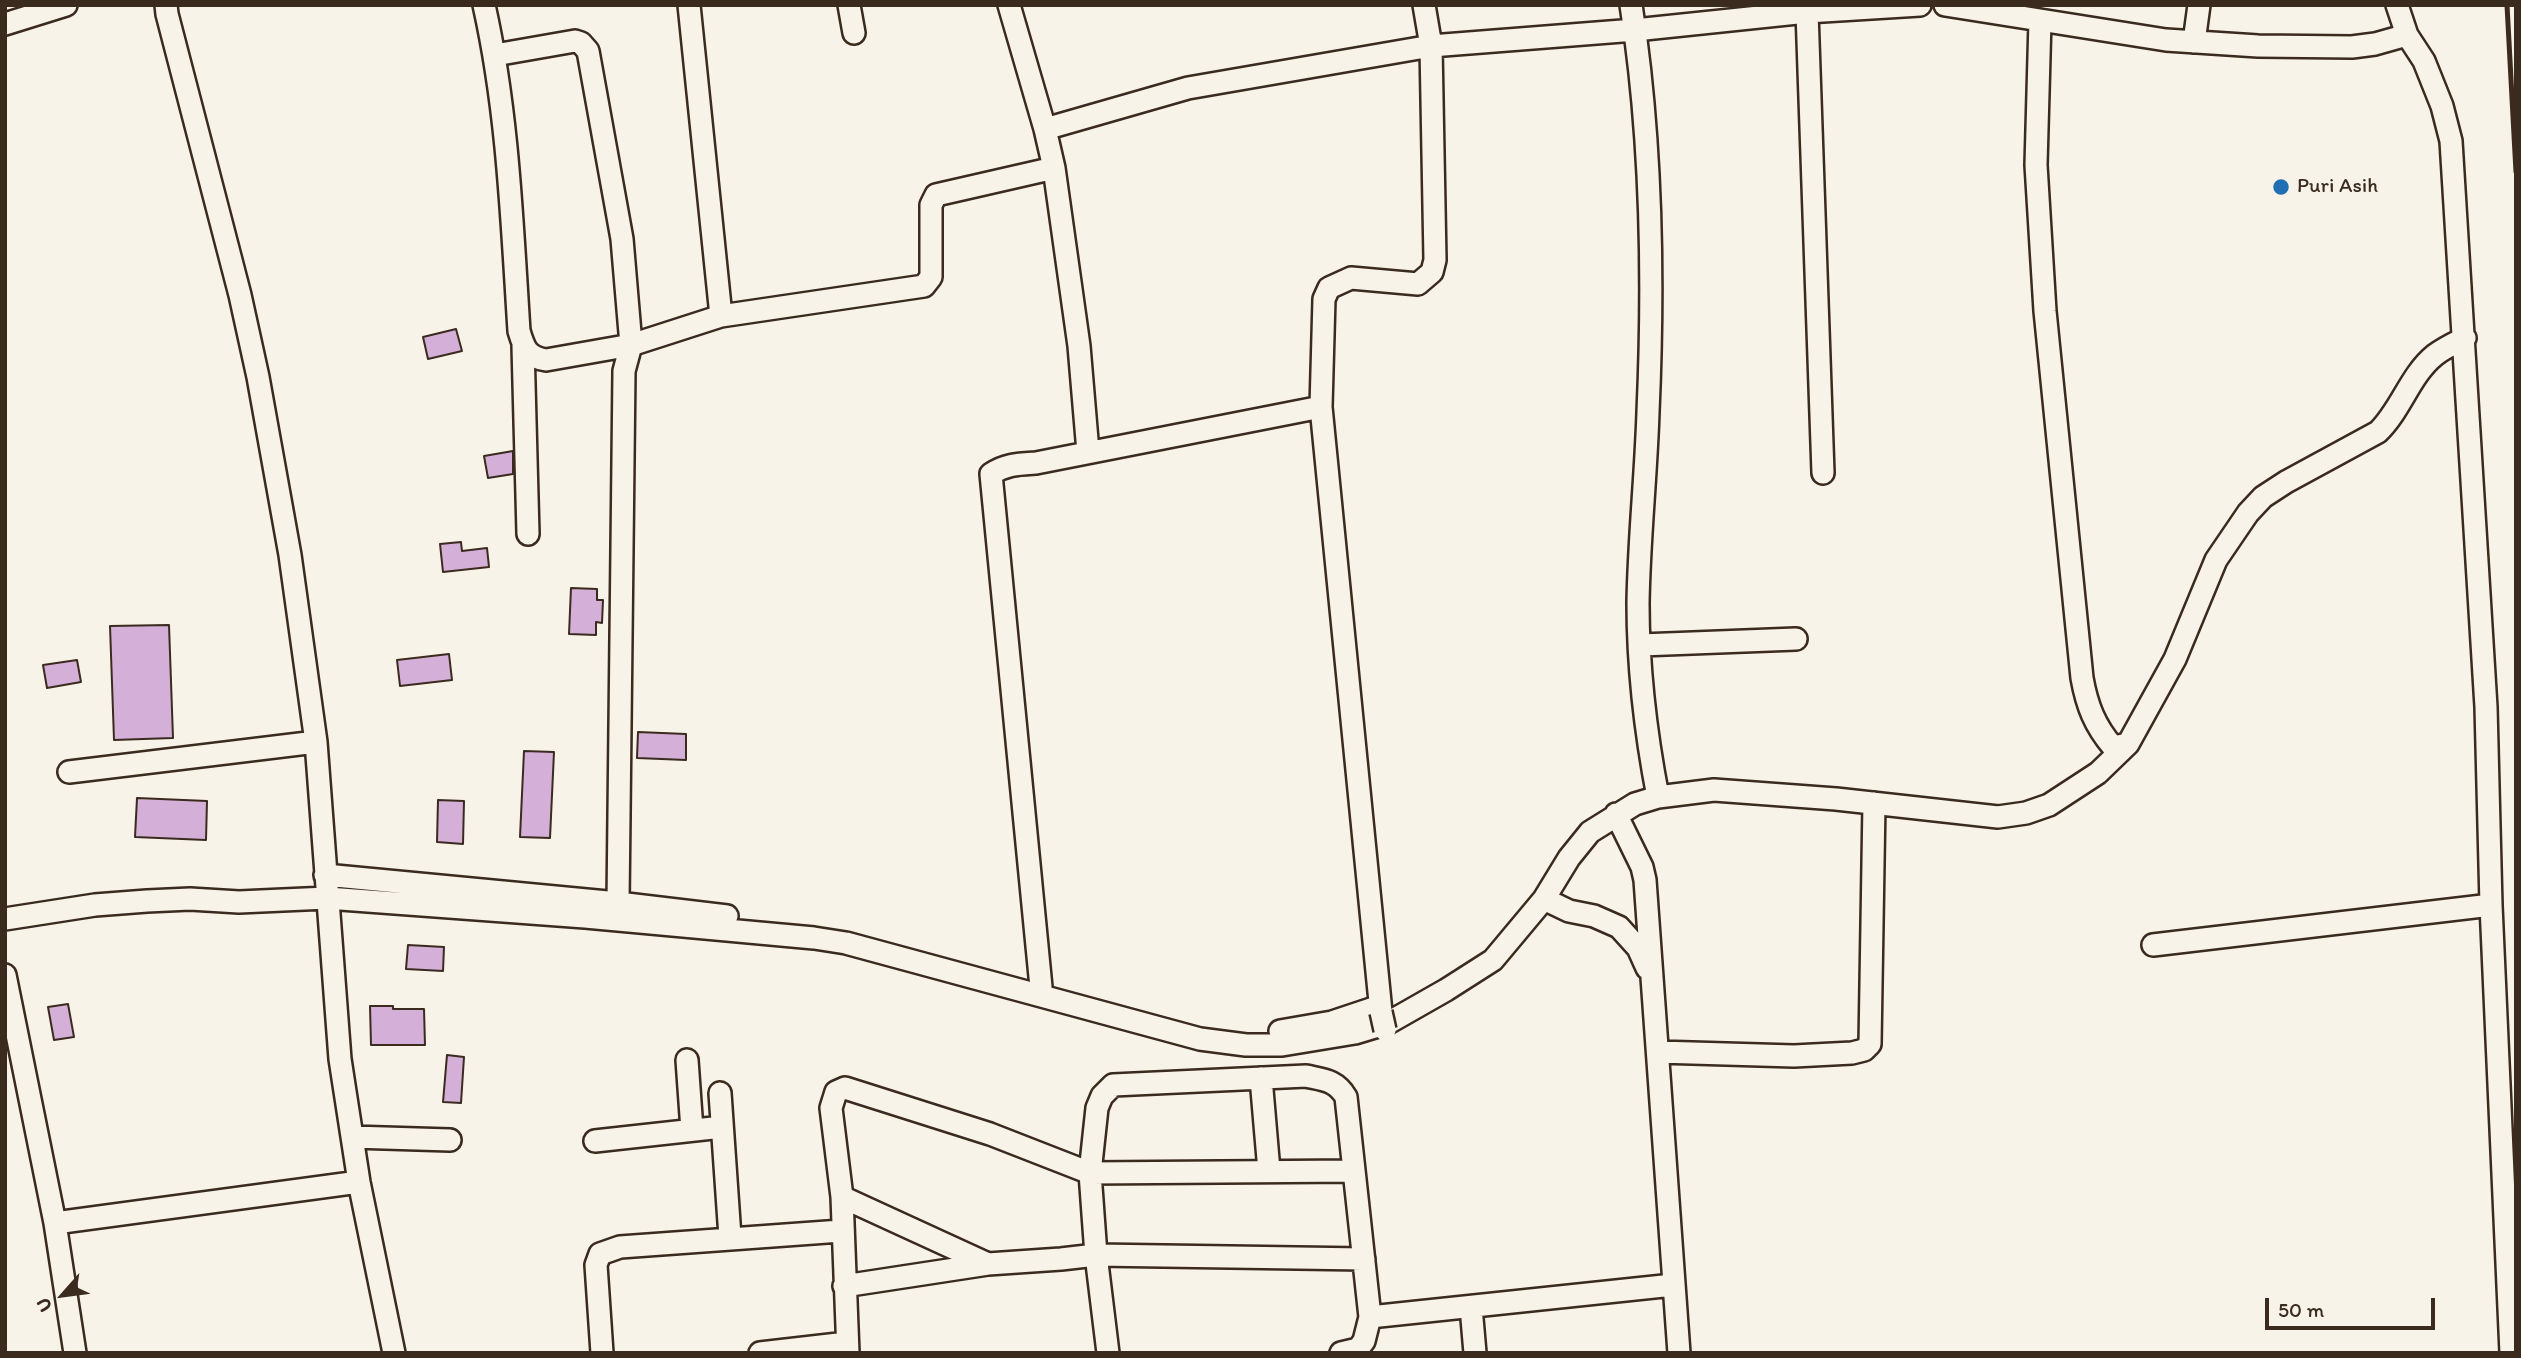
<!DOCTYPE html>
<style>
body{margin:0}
#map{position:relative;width:2521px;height:1358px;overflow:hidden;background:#f7f3e8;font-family:Itim,sans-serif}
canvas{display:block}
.frame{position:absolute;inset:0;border:7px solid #3b2a1e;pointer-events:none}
.north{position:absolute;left:28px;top:1260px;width:70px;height:70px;-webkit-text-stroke:5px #f7f3e8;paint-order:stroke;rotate:242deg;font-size:19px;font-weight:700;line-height:28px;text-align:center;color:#3b2a1e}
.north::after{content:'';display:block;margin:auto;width:24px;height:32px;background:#3b2a1e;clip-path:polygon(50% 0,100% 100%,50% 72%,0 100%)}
.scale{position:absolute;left:2265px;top:1298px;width:170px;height:32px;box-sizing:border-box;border:4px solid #3b2a1e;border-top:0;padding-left:9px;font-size:21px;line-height:24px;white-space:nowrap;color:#3b2a1e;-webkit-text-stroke:5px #f7f3e8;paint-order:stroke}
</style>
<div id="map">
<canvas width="2521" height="1358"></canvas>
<div class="frame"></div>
<div class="north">U</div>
<div class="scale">50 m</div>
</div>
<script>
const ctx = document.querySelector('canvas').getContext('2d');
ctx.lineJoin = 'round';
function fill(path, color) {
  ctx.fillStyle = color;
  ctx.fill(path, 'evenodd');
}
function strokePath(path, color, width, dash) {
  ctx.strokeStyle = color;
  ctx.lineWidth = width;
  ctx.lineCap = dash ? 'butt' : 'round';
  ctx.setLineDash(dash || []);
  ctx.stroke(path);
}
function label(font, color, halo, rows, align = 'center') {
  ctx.font = font + ' Itim,sans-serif';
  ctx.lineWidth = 5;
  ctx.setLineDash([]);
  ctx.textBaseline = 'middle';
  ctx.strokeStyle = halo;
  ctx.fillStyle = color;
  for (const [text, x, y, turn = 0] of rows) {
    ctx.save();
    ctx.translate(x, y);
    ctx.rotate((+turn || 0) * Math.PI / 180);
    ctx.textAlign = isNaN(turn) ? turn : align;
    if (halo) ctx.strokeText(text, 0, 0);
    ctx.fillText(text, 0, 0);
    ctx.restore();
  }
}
const building = new Path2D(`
 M456,329L462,351L428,359L423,337Z
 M513,451V474L488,478L484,456Z
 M461,542L462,551L487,548L489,567L443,572L440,544Z
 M571,588L597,589V600H603L602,623L596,622V635L569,634Z
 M169,625L173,738L114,740L110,626Z
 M449,654L452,680L400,686L397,660Z
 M77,660L81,682L47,688L43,665Z
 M638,732L686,734V760L637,758Z
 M524,751L554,752L550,838L520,837Z
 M137,798L207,801L206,840L135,837Z
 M438,800L464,801L463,844L437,842Z
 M408,945L444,947L443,971L406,969Z
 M68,1004L74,1037L54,1040L48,1007Z
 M370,1006H393V1009H424L425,1045H371Z
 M447,1055L464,1057L461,1103L443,1102Z`);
fill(building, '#d4afd8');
strokePath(building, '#3b2a1e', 2);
const minor = new Path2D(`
 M166,5L167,14L240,295L258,377L290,555L316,742L340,1059L359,1182L394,1353
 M484,5C508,112 512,222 519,331C524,348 527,357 546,360L631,345L622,239L588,51L581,43L575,41L495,55
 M689,5L721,316
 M849,5L854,33
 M1009,5L1045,129L1054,168L1079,346L1088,452
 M1631,5C1652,139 1654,277 1648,412C1646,476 1639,539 1638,603C1638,666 1646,735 1658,797
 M1945,5L2166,40L2258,46L2352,47L2375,44L2407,35
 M2397,5L2407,35L2424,61L2442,106L2451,141L2486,707L2491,905L2511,1353
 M1807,12L1823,473
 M2040,20L2036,165L2045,311L2082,678C2087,706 2095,726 2113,747L2128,744
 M5,24L66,5
 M2194,42L2199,5
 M1045,129L1188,88L1431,46L1635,30L1807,12L1920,5
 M523,346L528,534
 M1641,645L1796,639
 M69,772L316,742
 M1616,814L1642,867L1645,880L1679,1353
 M325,875L618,903L727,916
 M1544,899L1569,911L1594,916L1619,927L1638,948L1647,968
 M618,903L624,371L631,345L721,316L924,286L931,277V205L936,195L1054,168
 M5,919L95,905L147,901L190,899L239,902L327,898L585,917L814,938L846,943L1200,1039L1246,1045H1282L1355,1033L1388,1023L1446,990L1493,960L1544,899L1569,858L1590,832L1635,804L1658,797L1714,790L1836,799L1998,817L2026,813L2049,805L2098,773L2128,744L2175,659L2216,560L2248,513L2263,497L2286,482L2378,432C2401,410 2410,375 2435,355C2444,348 2455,343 2465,338
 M2153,945L2491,905
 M5,975L55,1223L75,1353
 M1041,987L991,474C1006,464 1019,464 1036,463L1321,407
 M1381,1012L1321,407L1324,299L1329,288L1351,278L1418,284L1432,272L1435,260L1431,46L1424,5
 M1280,1031L1332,1022L1380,1006
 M1658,1052L1794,1056L1852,1053L1864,1050L1870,1044L1874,803
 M687,1060L692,1130
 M1261,1078L1269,1171
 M720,1093L730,1237
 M352,1137L450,1140
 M595,1141L722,1127
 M842,1197L988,1264
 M55,1223L359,1182
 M844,1286L988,1264L1061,1259L1096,1255L1364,1259
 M1471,1307L1475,1353
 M1370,1317L1673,1285
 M602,1353L596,1265L600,1254L620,1247L841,1231
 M760,1353L847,1343
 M848,1353L842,1197L831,1108L836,1092L845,1088L990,1134L1090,1173L1354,1171
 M1108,1353L1096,1255L1090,1173L1097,1108L1102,1096L1113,1085L1306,1076C1324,1080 1336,1080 1346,1097L1370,1317L1364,1341L1358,1349L1341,1353`);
strokePath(minor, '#3b2a1e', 26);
strokePath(minor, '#f7f3e8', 21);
strokePath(new Path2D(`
 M2507,5L2516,172`), '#3b2a1e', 5);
const minorBridge = new Path2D(`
 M1381,1012L1385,1030`);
strokePath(minorBridge, '#3b2a1e', 26, []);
strokePath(minorBridge, '#f7f3e8', 21);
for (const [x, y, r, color] of [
 [2281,187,9,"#1f6fb2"]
]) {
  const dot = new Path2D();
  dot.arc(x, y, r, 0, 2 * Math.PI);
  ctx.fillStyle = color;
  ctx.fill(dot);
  strokePath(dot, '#f7f3e8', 2.5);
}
label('21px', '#3b2a1e', '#f7f3e8', [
 ["Puri Asih",2297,187]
], 'left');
</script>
